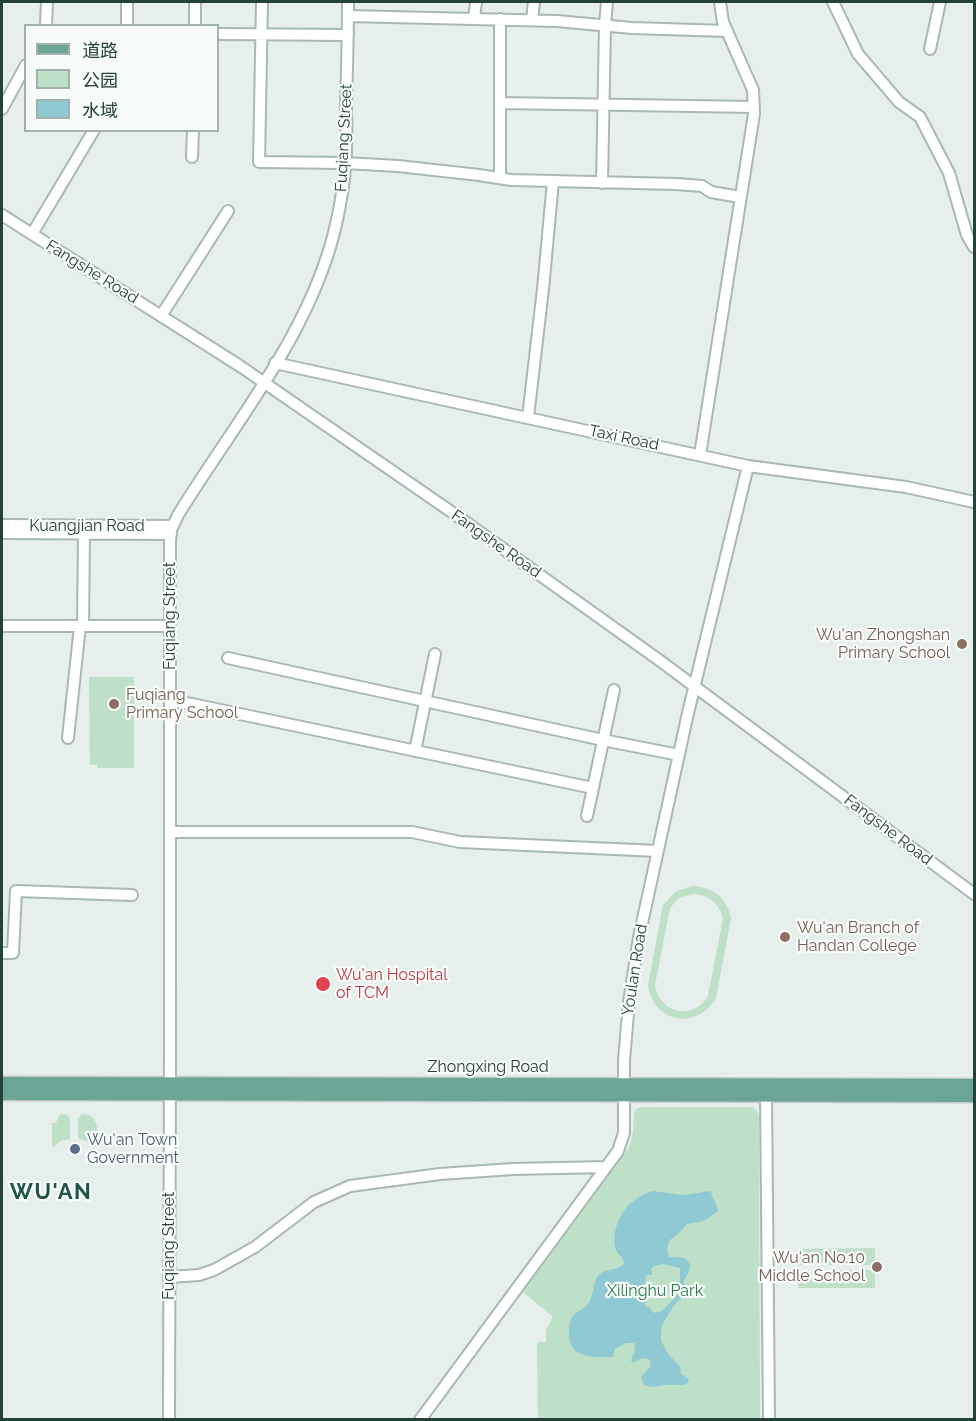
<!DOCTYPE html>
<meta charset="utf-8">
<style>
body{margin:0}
#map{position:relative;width:976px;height:1421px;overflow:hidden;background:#e6efeb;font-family:Raleway,"Noto Sans SC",sans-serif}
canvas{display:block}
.frame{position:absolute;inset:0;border:3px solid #24423a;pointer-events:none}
.legend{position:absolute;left:24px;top:24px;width:195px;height:108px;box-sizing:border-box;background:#f7fbf9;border:2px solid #a3b1ad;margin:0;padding:8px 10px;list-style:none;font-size:18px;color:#24423a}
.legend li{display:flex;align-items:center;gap:12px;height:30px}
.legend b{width:30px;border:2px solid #a3b1ad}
</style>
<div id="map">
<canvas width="976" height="1421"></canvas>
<div class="frame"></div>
<ul class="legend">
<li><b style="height:8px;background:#6aa596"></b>道路</li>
<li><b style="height:16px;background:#bfe0c8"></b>公园</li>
<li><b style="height:16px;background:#8ec9d4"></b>水域</li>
</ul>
</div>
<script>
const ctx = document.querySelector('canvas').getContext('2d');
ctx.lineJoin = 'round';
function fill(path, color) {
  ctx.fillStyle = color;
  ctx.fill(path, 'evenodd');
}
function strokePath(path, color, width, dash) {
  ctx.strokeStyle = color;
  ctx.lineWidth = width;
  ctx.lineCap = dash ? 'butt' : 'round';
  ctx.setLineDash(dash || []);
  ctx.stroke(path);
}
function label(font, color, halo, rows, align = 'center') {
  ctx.font = font + ' Raleway,sans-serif';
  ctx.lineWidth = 4.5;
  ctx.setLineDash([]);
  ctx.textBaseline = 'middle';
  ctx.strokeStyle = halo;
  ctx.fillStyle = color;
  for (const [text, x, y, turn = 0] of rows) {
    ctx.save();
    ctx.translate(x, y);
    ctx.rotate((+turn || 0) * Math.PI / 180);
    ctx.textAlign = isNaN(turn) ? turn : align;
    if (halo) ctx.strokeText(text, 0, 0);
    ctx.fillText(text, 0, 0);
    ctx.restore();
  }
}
fill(new Path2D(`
 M89,677H134V768H97V765H90Z
 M692,886C712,886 727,898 731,918L716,998C697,1031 653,1023 648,985L663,905L675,892ZM692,894C708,894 719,903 723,918L708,996C693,1021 660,1014 655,985L670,908L679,898Z
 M641,1107H753L757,1111L759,1115L760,1419H538L537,1342H546V1330L553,1317L523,1292L628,1149L631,1141L633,1131L634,1114L636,1109Z
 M63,1114L67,1115L70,1118V1139L61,1141L54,1147L52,1145V1123H56L59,1115Z
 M82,1114C100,1114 97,1132 98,1145L96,1147L92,1146L87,1141L79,1139L78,1136V1119Z
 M875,1248V1265H825L822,1262L815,1259L805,1265H798V1249Z
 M827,1270H875V1288H798V1271H804C814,1283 817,1278 827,1270Z`), '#bfe0c8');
fill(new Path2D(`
 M653,1191L683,1195L711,1191C712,1200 717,1202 718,1211L704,1221L687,1224L679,1233L670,1240L667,1248L668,1254L670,1257L685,1258L690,1264L689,1272L684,1280V1295L674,1305L662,1325L661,1332V1341L664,1346L669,1355L680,1366L681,1374L689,1379L687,1384C680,1386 673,1384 665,1385C657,1386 652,1388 644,1385L641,1377L650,1367L651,1362C647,1354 639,1360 633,1363L631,1361L633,1354L635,1352L634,1343H626L615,1349L613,1357C594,1357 567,1359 569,1332C569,1328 569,1323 571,1319C575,1311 584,1310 588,1304C595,1295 591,1282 600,1274C608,1267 616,1273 624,1263C623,1256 616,1254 615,1247C611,1221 629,1197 653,1191ZM663,1264L680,1268V1292L662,1311L655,1313L650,1309V1307H646L645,1299H642V1285L645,1284L646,1275H652L651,1269L654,1266Z`), '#8ec9d4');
const minor = new Path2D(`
 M262,2L259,162L345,163L398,166L479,175L511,180L676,184L702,186L711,192L740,197
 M833,2L858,54L899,102L920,117L949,173L967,235L974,247
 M348,16L557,21L632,28L727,31
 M474,18L476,2
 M532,20L534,2
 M46,26L47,2
 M127,26V2
 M195,26V2
 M218,34L348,35
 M930,49L940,2
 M500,103L754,107
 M2,109L26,65
 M192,157L193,130
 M500,178V19
 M602,183L605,25L607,2
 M2,215L240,366L453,513L659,660L974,894
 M32,234L94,130
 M161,316L228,211
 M275,363L748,466L906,487L974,502
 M528,417L543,289L553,181
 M700,455L754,114L753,90L723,22L720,2
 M2,525L173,526
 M2,533L171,534
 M2,626H170
 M83,626L84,533
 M228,658L603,740L679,755
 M170,701L192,704L593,788
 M68,738L80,626
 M415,751L435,654
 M587,816L614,690
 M170,832H412L460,842L658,851
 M2,953H13L16,891L132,895
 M766,1096L769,1420
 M169,1277L199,1275L214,1270L255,1247L314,1202L350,1186L440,1174L513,1169L606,1167
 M169,1420L170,1053V541L171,530L178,515C235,422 314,329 337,220C342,196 346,171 346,147C347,134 346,120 346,106C347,71 348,36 348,2
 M420,1420L618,1151L624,1133V1060L629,1002L639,937L688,713L748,466`);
const major = new Path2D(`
 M2,1083L974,1085
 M2,1094L974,1096`);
strokePath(minor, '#a8b8b2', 14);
strokePath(major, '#c2cac8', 15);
strokePath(minor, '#fff', 10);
strokePath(major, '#6aa596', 12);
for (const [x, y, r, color] of [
 [962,644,6,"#8d6e63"],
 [114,704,6,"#8d6e63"],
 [785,937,6,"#8d6e63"],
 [323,984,8,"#e0444e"],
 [75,1149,6,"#5c6f8a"],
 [877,1267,6,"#8d6e63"]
]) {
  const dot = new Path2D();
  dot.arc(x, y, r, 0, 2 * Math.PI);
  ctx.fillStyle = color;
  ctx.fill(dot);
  strokePath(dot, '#f7fbf9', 2);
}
label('16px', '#24423a', '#f7fbf9', [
 ["Fuqiang Street",344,138,-87],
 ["Fangshe Road",92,272,32],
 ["Taxi Road",624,438,12],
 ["Kuangjian Road",87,526],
 ["Fangshe Road",496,544,35],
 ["Fuqiang Street",170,616,-90],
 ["Fangshe Road",888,830,37],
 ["Youlan Road",635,970,-81],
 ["Zhongxing Road",488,1067],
 ["Fuqiang Street",169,1246,-90]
]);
label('16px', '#785e54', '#f7fbf9', [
 ["Wu'an Zhongshan",950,635],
 ["Primary School",950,653],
 ["Fuqiang",126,695,"left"],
 ["Primary School",126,713,"left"],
 ["Wu'an Branch of",797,928,"left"],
 ["Handan College",797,946,"left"],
 ["Wu'an No.10",865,1258],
 ["Middle School",865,1276]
], 'right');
label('16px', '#be3a42', '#f7fbf9', [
 ["Wu'an Hospital",336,975],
 ["of TCM",336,993]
], 'left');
label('16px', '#4e5e75', '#f7fbf9', [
 ["Wu'an Town",87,1140],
 ["Government",87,1158]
], 'left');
label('16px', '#2d7a4b', '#f7fbf9', [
 ["Xilinghu Park",655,1291]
]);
ctx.letterSpacing = '1.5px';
label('bold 22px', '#1f5548', '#f7fbf9', [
 ["WU'AN",51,1192]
]);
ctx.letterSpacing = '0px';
</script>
